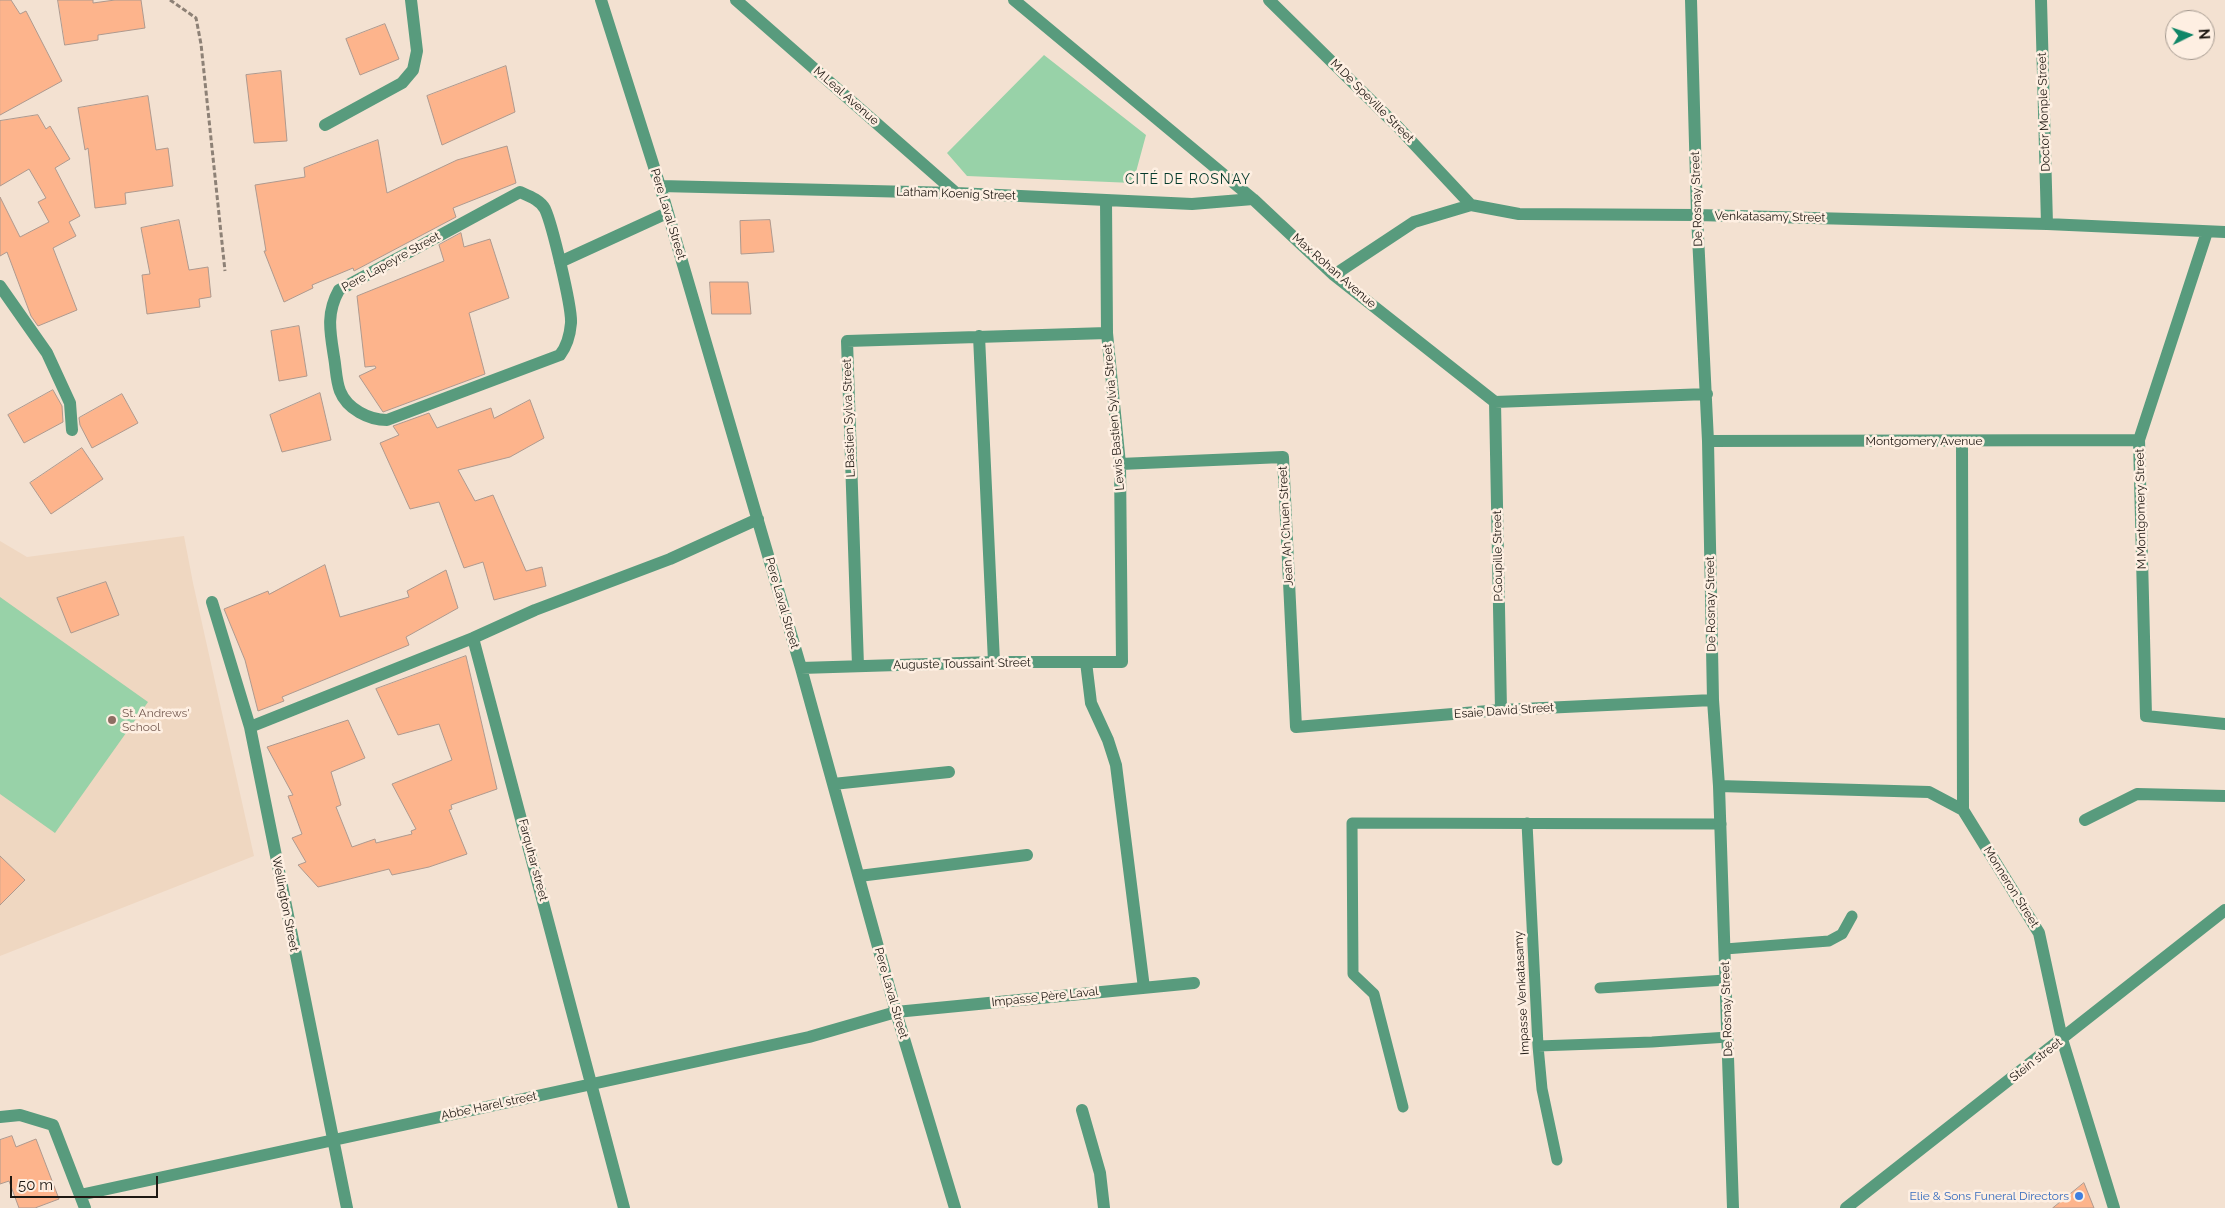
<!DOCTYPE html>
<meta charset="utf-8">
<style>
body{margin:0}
#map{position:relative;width:2225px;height:1208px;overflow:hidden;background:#f3e1d1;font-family:Raleway,sans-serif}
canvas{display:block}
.north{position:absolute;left:2165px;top:10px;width:50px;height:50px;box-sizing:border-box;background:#feefe2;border:1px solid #a4998f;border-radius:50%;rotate:86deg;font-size:14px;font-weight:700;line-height:20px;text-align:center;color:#1e1812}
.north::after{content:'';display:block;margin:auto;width:18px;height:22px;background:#108667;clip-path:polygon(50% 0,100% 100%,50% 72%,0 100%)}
.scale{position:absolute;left:10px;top:1176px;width:148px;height:22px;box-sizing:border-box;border:2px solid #1e1812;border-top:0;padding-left:6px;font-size:15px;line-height:18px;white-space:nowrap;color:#1e1812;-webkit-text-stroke:4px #feefe2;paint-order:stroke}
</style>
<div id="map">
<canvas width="2225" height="1208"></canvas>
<div class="north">N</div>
<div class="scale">50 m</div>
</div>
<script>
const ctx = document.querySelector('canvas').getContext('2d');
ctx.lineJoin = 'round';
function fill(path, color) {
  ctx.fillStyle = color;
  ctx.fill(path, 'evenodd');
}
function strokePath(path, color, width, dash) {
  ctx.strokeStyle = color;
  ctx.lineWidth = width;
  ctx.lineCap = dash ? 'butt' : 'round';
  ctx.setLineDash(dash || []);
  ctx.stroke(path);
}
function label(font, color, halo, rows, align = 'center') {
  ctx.font = font + ' Raleway,sans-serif';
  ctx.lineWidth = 5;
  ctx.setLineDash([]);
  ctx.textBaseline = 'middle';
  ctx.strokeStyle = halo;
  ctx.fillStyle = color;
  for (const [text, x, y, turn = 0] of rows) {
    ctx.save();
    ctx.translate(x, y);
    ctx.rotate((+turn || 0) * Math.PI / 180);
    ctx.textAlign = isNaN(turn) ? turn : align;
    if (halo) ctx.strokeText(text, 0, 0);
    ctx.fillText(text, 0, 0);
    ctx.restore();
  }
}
fill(new Path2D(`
 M184,536L193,583L254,856L0,956V541L27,557Z`), '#efd7c1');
fill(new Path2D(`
 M1044,55L1146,135L1133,183L967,176L947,153Z
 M0,597L148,702L55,833L0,794Z`), '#98d2a8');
const building = new Path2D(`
 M0,0H11L20,14L26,11L62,81L0,115Z
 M58,0H93V3L115,0H141L145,28L98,35V40L65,45Z
 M385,24L399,59L360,75L346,39Z
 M506,66L515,112L442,145L427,96Z
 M281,71L287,141L254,143L246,75Z
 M148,96L156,150L168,148L173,186L125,193L126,204L95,208L88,148L85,150L78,108Z
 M38,115L46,129L50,126L70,159L55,168L80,216L69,222L76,236L53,248L77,310L38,326L31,316L7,252L0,256V197L20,237L49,222L38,202L46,198L29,169L0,186V121Z
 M378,140L387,193L457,160L507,146L516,183L453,208L456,217L354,271L353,268L312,285L313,288L284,302L264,251H266L255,185L305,177L304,168Z
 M179,220L189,270L208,267L211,297L199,299L200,307L147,314L142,275L150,274L141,228Z
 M770,220L774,252L741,254L740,221Z
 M461,233L464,247L490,239L509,298L469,313L485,374L383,412L359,376L376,368L375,366L365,367L357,296L444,261L439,245Z
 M710,282H748L751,314H712Z
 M299,326L307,376L279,381L271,331Z
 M53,390L62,406L63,422L24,443L8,415Z
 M320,393L331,440L282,452L270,415Z
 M122,394L138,423L92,448L80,425L79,418Z
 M530,400L544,438L510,457L458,470L475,501L493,495L526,571L542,567L546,586L494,600L483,562L464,568L439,502L410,509L380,443L399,435L393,426L429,413L437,428L491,408L494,418Z
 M82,448L103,479L51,514L30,483Z
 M325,565L340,617L409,597L407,591L446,570L458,608L406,637L409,645L282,697L284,701L258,711L245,660L224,609L268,591L269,594Z
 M106,582L119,615L71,633L57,598Z
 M466,656L497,789L451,805L452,809L449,810L467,854L429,867L392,875L389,869L318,887L298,865L306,862L292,838L302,834L288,796L293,795L267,747L348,720L365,758L331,772L341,805L336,807L352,847L375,839L376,843L412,834L411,831L416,829L392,784L452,760L439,724L398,735L376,689Z
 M0,856L25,880L0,905Z
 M12,1136L16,1147L36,1139L59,1199L35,1208H19L9,1181L0,1184V1140Z
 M2084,1183L2094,1208H2053Z`);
fill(building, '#fdb48c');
strokePath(building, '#ae998e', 1);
strokePath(new Path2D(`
 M170,0L196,18L201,44L225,271`), '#8d8176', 3, [5, 2.5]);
strokePath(new Path2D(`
 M1527,823L1538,1046L1542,1089L1557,1160
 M1725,949L1829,941L1842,934L1852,916
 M1600,988L1726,980
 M1538,1046L1652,1042L1728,1037
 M1403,1107L1374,994L1353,974L1352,823L1721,824`), '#589b7d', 11);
strokePath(new Path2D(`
 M601,0L660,186L801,668L896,1012L955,1208
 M736,0L956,193
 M1014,0L1253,199L1334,275L1495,402L1707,394
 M1269,0L1398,127L1471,205
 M1691,0L1697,215L1708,441L1713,700L1719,786L1733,1208
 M2041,0L2047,224
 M325,125L402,83L413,70L417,51L411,0
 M660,186L956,193L1192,204L1253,199
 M520,192C529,196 540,200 545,209C552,224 572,307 571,323C570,335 567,346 560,355L387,420C369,420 347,409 340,391C336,381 336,368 334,357C330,332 326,313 339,290Z
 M2207,232L2139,440L2146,716L2225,724
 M560,262L667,213
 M1334,275L1414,222L1471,205L1519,214L1697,215L2047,224L2225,232
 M0,286L47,353L70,403L72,430
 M979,336L994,662
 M1495,402L1501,710
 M1708,441L2139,440
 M1962,441L1963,810
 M1120,464L1283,457L1296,727L1501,710L1713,700
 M212,602L250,727L347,1208
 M473,638L624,1208
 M1086,662L1091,703L1108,740L1116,765L1144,988
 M858,666L847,341L1107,333
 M801,668L994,662H1122L1120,464L1107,333L1106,201
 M250,727L473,638L535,610L670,559L758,519
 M833,784L949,772
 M1719,786L1929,792L1963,810L2039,933L2062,1039L2114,1208
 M2085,820L2137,794L2225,796
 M859,876L1027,855
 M1082,1110L1100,1173L1104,1208
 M0,1117L20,1115L53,1125L85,1208
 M80,1195L809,1037L896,1012L1194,983
 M1846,1208L2225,910`), '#589b7d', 12);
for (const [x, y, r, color] of [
 [112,720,5,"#8d6e63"],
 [2079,1196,5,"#3f7fe0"]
]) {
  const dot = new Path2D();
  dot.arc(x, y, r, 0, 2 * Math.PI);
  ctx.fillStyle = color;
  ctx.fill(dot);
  strokePath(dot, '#feefe2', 2);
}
label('12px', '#1e1812', '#feefe2', [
 ["M.Leal Avenue",846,96,41],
 ["M.De Speville Street",1372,101,45],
 ["Doctor Monple Street",2044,112,-92],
 ["Latham Koenig Street",956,194,2],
 ["De Rosnay Street",1697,199,-92],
 ["Pere Laval Street",668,214,73],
 ["Venkatasamy Street",1770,217,1],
 ["Pere Lapeyre Street",391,262,-29],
 ["Max Rohan Avenue",1334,271,41],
 ["Lewis Bastien Sylvia Street",1114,417,-95],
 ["L.Bastien Sylva Street",849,418,-92],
 ["Montgomery Avenue",1924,441],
 ["M.Montgomery Street",2141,509,-91],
 ["Jean Ah Chuen Street",1286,526,-93],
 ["P.Goupille Street",1498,556,-91],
 ["Pere Laval Street",782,603,74],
 ["De Rosnay Street",1711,604,-91],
 ["Auguste Toussaint Street",962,664,-1],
 ["Esaie David Street",1504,711,-4],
 ["Farquhar street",533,860,75],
 ["Monneron Street",2011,887,58],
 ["Wellington Street",285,904,79],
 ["Pere Laval Street",891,993,74],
 ["Impasse Venkatasamy",1522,993,-93],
 ["Impasse Père Laval",1045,997,-6],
 ["De Rosnay Street",1727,1009,-92],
 ["Stein street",2036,1060,-38],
 ["Abbe Harel street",489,1106,-12]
]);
label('12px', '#785e54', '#feefe2', [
 ["St. Andrews'",122,713],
 ["School",122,727]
], 'left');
label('12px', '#366cbe', '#feefe2', [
 ["Elie & Sons Funeral Directors",2069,1196]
], 'right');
ctx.letterSpacing = '1px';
label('14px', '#043a2b', '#feefe2', [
 ["CITÉ DE ROSNAY",1188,180]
]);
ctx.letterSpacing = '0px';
</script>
